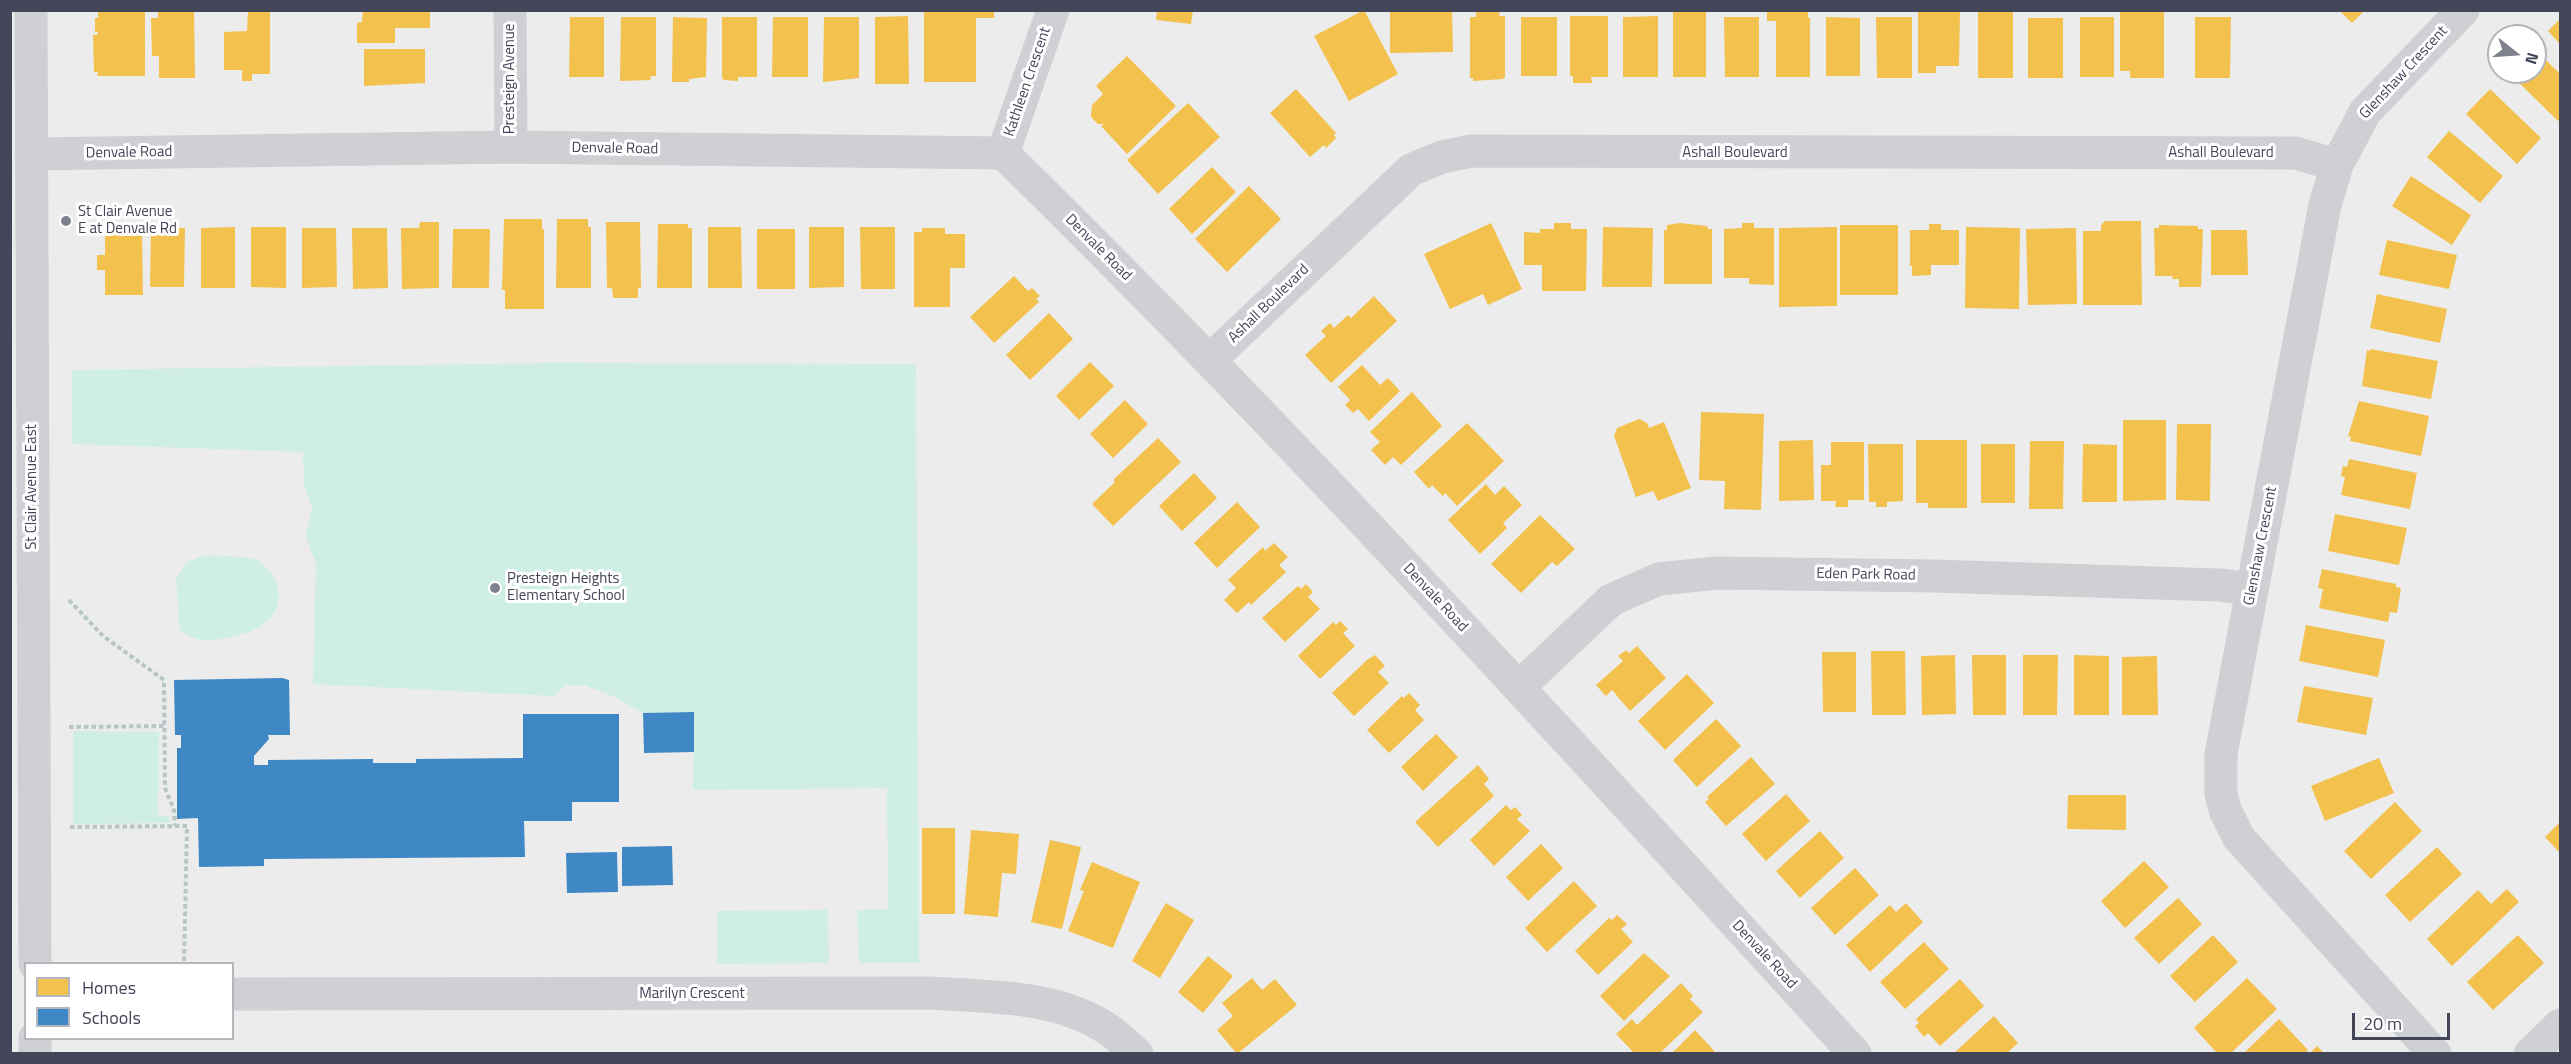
<!DOCTYPE html>
<style>
body{margin:0}
#map{position:relative;width:2571px;height:1064px;overflow:hidden;background:#edecec;font-family:"Titillium Web",sans-serif}
canvas{display:block}
.frame{position:absolute;inset:0;border:12px solid #434659;pointer-events:none}
.legend{position:absolute;left:24px;top:962px;width:210px;height:78px;box-sizing:border-box;background:#fff;border:2px solid #b4b5bd;margin:0;padding:8px 10px;list-style:none;font-size:18px;color:#434659}
.legend li{display:flex;align-items:center;gap:12px;height:30px}
.legend b{width:30px;border:2px solid #b4b5bd}
.north{position:absolute;left:2487px;top:24px;width:60px;height:60px;box-sizing:border-box;background:#fff;border:2px solid #b4b5bd;border-radius:50%;rotate:107deg;font-size:16px;font-weight:700;line-height:24px;text-align:center;color:#434659}
.north::after{content:'';display:block;margin:auto;width:21px;height:27px;background:#7e808c;clip-path:polygon(50% 0,100% 100%,50% 72%,0 100%)}
.scale{position:absolute;left:2352px;top:1013px;width:98px;height:27px;box-sizing:border-box;border:3px solid #434659;border-top:0;padding-left:8px;font-size:18px;line-height:21px;white-space:nowrap;color:#434659;-webkit-text-stroke:4px #fff;paint-order:stroke}
</style>
<div id="map">
<canvas width="2571" height="1064"></canvas>
<div class="frame"></div>
<ul class="legend">
<li><b style="height:16px;background:#f2c14e"></b>Homes</li>
<li><b style="height:16px;background:#3f88c5"></b>Schools</li>
</ul>
<div class="north">N</div>
<div class="scale">20 m</div>
</div>
<script>
const ctx = document.querySelector('canvas').getContext('2d');
ctx.lineJoin = 'round';
function fill(path, color) {
  ctx.fillStyle = color;
  ctx.fill(path, 'evenodd');
}
function strokePath(path, color, width, dash) {
  ctx.strokeStyle = color;
  ctx.lineWidth = width;
  ctx.lineCap = dash ? 'butt' : 'round';
  ctx.setLineDash(dash || []);
  ctx.stroke(path);
}
function label(font, color, halo, rows, align = 'center') {
  ctx.font = font + ' "Titillium Web",sans-serif';
  ctx.lineWidth = 6;
  ctx.setLineDash([]);
  ctx.textBaseline = 'middle';
  ctx.strokeStyle = halo;
  ctx.fillStyle = color;
  for (const [text, x, y, turn = 0] of rows) {
    ctx.save();
    ctx.translate(x, y);
    ctx.rotate((+turn || 0) * Math.PI / 180);
    ctx.textAlign = isNaN(turn) ? turn : align;
    if (halo) ctx.strokeText(text, 0, 0);
    ctx.fillText(text, 0, 0);
    ctx.restore();
  }
}
fill(new Path2D(`
 M551,363L916,364L919,963H859L857,910L888,909L887,788L693,790L694,712L643,713L615,697L584,685H565L554,696L313,684L316,564L306,537L312,506L304,486L303,452L72,444V370Z
 M206,555C219,556 246,556 257,560C266,565 274,575 277,584C289,628 234,641 202,640C194,639 187,634 180,632L176,579L187,562Z
 M73,731L159,732L158,815L169,816L170,823L73,824Z
 M828,910L829,963L717,964V911Z`), '#ceeee6');
fill(new Path2D(`
 M98,10H145V76H97L98,72H94L93,35H97L98,32H95V18H98Z
 M158,10H194L195,78H159V56H152L151,18H158Z
 M248,10H270V74H252V81H242V70H224V32L247,31Z
 M363,10H430V28H395V43H357V23L362,22Z
 M924,10H994V18H976V82H924Z
 M1157,10H1193L1191,24L1156,20Z
 M1364,10L1398,74L1349,101L1314,36Z
 M1390,10H1452L1453,52L1390,53Z
 M1476,10H1500L1499,16H1505V77L1503,79L1473,81V78H1470V17H1476Z
 M1673,10H1706V77H1673Z
 M1767,10H1808V18H1810V77H1776V21H1767Z
 M1918,10H1960L1959,66H1936V73H1918Z
 M1978,10H2013V78H1978Z
 M2120,10H2164V78H2130V71H2120Z
 M2339,10H2365L2352,23Z
 M908,16L909,84H875V17Z
 M1570,16H1608V77H1591L1592,83H1573V76H1570Z
 M1658,16V77H1623V17Z
 M570,17H604V77H569Z
 M621,17H656V76H651L650,80L620,81Z
 M673,17L707,18L706,77L689,79V82H672Z
 M722,17H757V77H738V81L724,80L722,78Z
 M773,17H808V77H772Z
 M824,17H859V78L823,82Z
 M1521,17H1557V76H1521Z
 M1724,17H1759V77H1725Z
 M1826,17L1860,18V76H1826Z
 M1876,17H1912V78H1877Z
 M2080,17H2114V77H2080Z
 M2195,17H2231L2230,78H2195Z
 M2028,18H2063V78H2028Z
 M2560,19V44L2548,31Z
 M364,49H425V83L364,86Z
 M2535,49L2560,74V119L2558,121L2508,72H2535Z
 M1127,56L1176,106L1127,154L1101,126L1104,124H1098L1091,117L1092,105L1103,94L1096,86Z
 M1296,89L1336,133L1334,135L1336,138L1326,148L1324,145L1310,157L1270,113Z
 M2490,89L2541,138L2517,164L2466,114Z
 M1188,103L1220,137L1158,194L1127,160Z
 M2449,131L2503,176L2480,203L2427,157Z
 M1212,167L1236,192L1192,234L1169,209Z
 M2411,176L2471,215L2452,245L2392,206Z
 M1249,186L1281,219L1227,272L1195,239Z
 M504,219H542V229H544V309H505V290H502Z
 M557,219H588V227H591V288H556Z
 M2105,221H2141L2142,305H2083V231H2101V225Z
 M420,222H439V288L402,289L401,228H419Z
 M606,222H640L641,288H638V298H613L612,288H607Z
 M1491,223L1522,289L1488,305L1483,294L1450,309L1424,254Z
 M1554,223H1571V229H1587L1586,291H1542V265H1524V232L1540,233V229H1554Z
 M1680,223L1707,226L1708,229H1712V284H1664V230H1667V225Z
 M1742,223H1754V228H1774V285L1749,284V278H1724V229L1742,228Z
 M658,224H688V228H692V288H657Z
 M1929,224H1941V230H1959V265H1931V275L1912,276V266H1910V230H1929Z
 M1840,225H1898V295H1840Z
 M2159,225L2198,226V229H2203L2201,287H2179V279H2172L2173,276H2155L2154,228H2159Z
 M151,227L185,228L184,287H150Z
 M235,227V288H201V228Z
 M251,227H286V288L251,287Z
 M708,227H741L742,288H708Z
 M809,227H844V287L809,288Z
 M860,227H895V289H861Z
 M1603,227L1653,228L1652,287H1602Z
 M1837,227V306L1779,307V228Z
 M1966,227L2020,228L2019,309L1965,308Z
 M302,228H336L337,287L302,288Z
 M352,228H387L388,288L353,289Z
 M922,228H945V234H965V268H950V307H914V232H922Z
 M2076,228L2077,304L2028,305L2026,229Z
 M453,229H490L489,288H452Z
 M757,229H795V289H757Z
 M105,230H142L143,295H105V270H97V255H105Z
 M2211,230H2247L2248,275H2211Z
 M2387,240L2457,255L2449,289L2379,275Z
 M1014,276L1028,291L1032,288L1040,296L1036,299L1039,302L994,343L970,317Z
 M2377,294L2447,309L2440,343L2370,328Z
 M1374,296L1397,321L1331,383L1305,355L1326,336L1321,331L1330,323L1334,328L1348,315L1351,318Z
 M1049,313L1073,339L1030,380L1006,355Z
 M2370,349L2438,361L2431,399L2362,386L2367,350L2370,351Z
 M1090,362L1114,386L1079,420L1056,396Z
 M1362,365L1380,385L1388,378L1400,391L1369,421L1358,409L1353,413L1345,405L1350,400L1338,387Z
 M1412,392L1442,426L1401,465L1393,457L1385,465L1371,450L1380,442L1370,432Z
 M1125,400L1148,424L1113,458L1090,434Z
 M2359,401L2429,416L2421,456L2350,441L2351,437L2348,436Z
 M1701,412L1764,414L1761,510L1724,509L1725,481L1699,480Z
 M1639,419L1647,423L1649,428L1664,422L1691,488L1658,501L1653,491L1636,497L1614,436L1617,428Z
 M2123,420H2166V500L2123,501Z
 M1467,423L1504,461L1457,506L1445,493L1443,496L1432,485L1429,489L1414,472Z
 M2177,424H2211L2210,501L2176,500Z
 M1158,438L1181,462L1113,526L1092,504L1115,482L1113,480Z
 M1813,440L1814,500L1779,501V441Z
 M1916,440H1967V508H1928V503H1916Z
 M2030,441H2064L2063,509H2029Z
 M1831,442H1864V500H1848V507H1835L1836,501H1821V465H1831Z
 M1868,444H1903V501L1887,502V507H1876V502H1869Z
 M1981,444H2015V503H1981Z
 M2083,444L2117,445V502H2082Z
 M2349,459L2417,473L2410,509L2341,495L2345,477L2341,476L2343,466L2347,467Z
 M1194,473L1217,498L1182,531L1159,506Z
 M1486,484L1495,495L1504,486L1522,505L1503,523L1507,528L1480,554L1448,520Z
 M1237,502L1260,527L1217,568L1194,543Z
 M2335,514L2407,528L2399,565L2328,551Z
 M1540,515L1575,549L1557,566L1552,562L1521,593L1491,564Z
 M1274,543L1288,557L1279,565L1286,572L1251,605L1249,602L1237,613L1224,600L1236,588L1228,580L1263,547L1265,551Z
 M2322,569L2396,584V587L2401,588L2397,613L2390,612L2388,622L2319,608L2323,589L2318,588Z
 M1306,584L1313,592L1308,597L1320,609L1285,642L1262,618L1298,586L1301,589Z
 M1340,621L1348,629L1343,633L1355,646L1320,679L1298,656L1333,622L1336,625Z
 M2306,625L2385,640L2378,677L2299,661Z
 M1637,646L1666,678L1630,711L1612,690L1606,696L1596,685L1623,661L1618,656L1626,650L1629,653Z
 M1871,651H1905L1906,715H1872Z
 M1822,652H1856V712H1823Z
 M1375,655L1385,666L1378,672L1389,683L1354,716L1332,693L1367,660Z
 M1955,655L1956,714L1922,715L1921,656Z
 M1972,655H2006V715H1973Z
 M2023,655H2058L2057,715H2023Z
 M2074,655L2109,656V715H2074Z
 M2157,656L2158,715H2122V657Z
 M1687,674L1714,703L1665,750L1638,721Z
 M2304,686L2373,698L2366,735L2297,722Z
 M1409,693L1420,705L1415,710L1424,720L1389,753L1367,730L1402,696L1404,698Z
 M1716,719L1741,746L1697,787L1673,760Z
 M1436,734L1458,757L1423,791L1401,767Z
 M1751,757L1775,784L1726,826L1705,802L1709,799L1707,797Z
 M2379,758L2394,793L2325,821L2311,786Z
 M1478,765L1489,779L1484,784L1494,796L1438,847L1415,822Z
 M1786,794L1810,821L1766,861L1742,834Z
 M2068,795H2126V830L2067,829Z
 M2395,802L2422,831L2371,879L2344,851Z
 M1506,805L1511,810L1515,807L1522,815L1517,819L1530,831L1494,866L1470,840Z
 M2560,822V853L2545,837Z
 M922,828H955V914H922Z
 M971,830L1019,834L1016,874L1002,873L998,917L964,914Z
 M1820,831L1844,858L1800,898L1776,871Z
 M1050,840L1081,847L1062,929L1031,922Z
 M1541,844L1563,868L1528,901L1506,877Z
 M2437,847L2462,874L2410,922L2385,895Z
 M2144,861L2169,887L2125,928L2101,901Z
 M1092,862L1140,882L1113,948L1068,931L1084,891L1080,890Z
 M1855,868L1879,895L1835,935L1811,908Z
 M1574,881L1597,906L1547,952L1525,928Z
 M2507,889L2519,902L2452,966L2427,939L2478,890L2491,904Z
 M2178,898L2202,924L2159,964L2134,938Z
 M1166,903L1194,920L1160,978L1132,961Z
 M1906,903L1923,922L1870,972L1846,945L1890,905L1896,912Z
 M1617,915L1627,924L1621,929L1633,942L1598,975L1575,951L1609,918L1612,920Z
 M2213,935L2238,962L2195,1002L2170,976Z
 M2518,935L2544,963L2493,1010L2467,982Z
 M1924,942L1949,969L1905,1009L1880,982Z
 M1644,953L1670,976L1624,1021L1600,996Z
 M1208,956L1233,976L1203,1013L1178,992Z
 M1252,978L1262,990L1275,979L1297,1005L1237,1054L1217,1030L1233,1016L1222,1003Z
 M2247,978L2277,1009L2230,1054H2218L2194,1028Z
 M1960,979L1984,1006L1940,1046L1928,1033L1924,1037L1915,1026L1919,1023L1916,1019Z
 M1681,983L1693,996L1690,999L1703,1012L1659,1054H1635L1616,1034L1632,1019L1637,1025Z
 M1994,1016L2018,1043L2006,1054H1953Z
 M2279,1019L2308,1050L2304,1054H2243Z
 M1695,1030L1717,1054H1671Z
 M2317,1046L2325,1054H2309Z`), '#f2c14e');
fill(new Path2D(`
 M282,678L289,680L290,735H268L269,739L254,756V765H268V760L373,759V763H416V759L523,758V714H619V802H572V821H524L525,857L264,859V866L199,867L198,818L177,819V748H181V735H175L174,680Z
 M694,712V752L644,753L643,713Z
 M672,846L673,885L622,886V847Z
 M617,852L618,892L567,893L566,853Z`), '#3f88c5');
strokePath(new Path2D(`
 M69,600L103,636L164,680L165,788L174,810L175,826
 M69,727L164,726
 M70,827L187,826L184,964`), '#b8c5c7', 4, [4.5, 3]);
strokePath(new Path2D(`
 M31,10L35,964
 M510,10L511,147
 M1003,153L1053,10
 M31,154L511,147L1003,153C1298,442 1576,749 1855,1054
 M1210,360L1411,170L1442,157L1471,151L2295,153L2337,165
 M1519,687L1611,600L1659,579L1717,573L1933,576L2219,585L2252,589
 M232,994L930,993C990,997 1058,995 1109,1030C1119,1037 1128,1046 1137,1054
 M35,1054V1038
 M2435,1054L2239,838L2225,810L2221,793V754L2325,205L2337,165L2365,112L2463,10
 M2530,1054L2560,1025`), '#cfd0d4', 33);
for (const [x, y, r, color] of [
 [66,221,6,"#7e808c"],
 [495,588,6,"#7e808c"]
]) {
  const dot = new Path2D();
  dot.arc(x, y, r, 0, 2 * Math.PI);
  ctx.fillStyle = color;
  ctx.fill(dot);
  strokePath(dot, '#fff', 2);
}
label('15px', '#434659', '#fff', [
 ["Glenshaw Crescent",2404,73,-47],
 ["Presteign Avenue",510,79,-90],
 ["Kathleen Crescent",1028,82,-71],
 ["Denvale Road",615,149,1],
 ["Denvale Road",129,153,-1],
 ["Ashall Boulevard",1735,153],
 ["Ashall Boulevard",2221,153],
 ["Denvale Road",1098,248,45],
 ["Ashall Boulevard",1269,304,-44],
 ["St Clair Avenue East",32,487,-90],
 ["Glenshaw Crescent",2261,546,-79],
 ["Eden Park Road",1866,575,1],
 ["Denvale Road",1435,598,47],
 ["Denvale Road",1764,955,47],
 ["Marilyn Crescent",692,994]
]);
label('15px', '#434659', '#fff', [
 ["St Clair Avenue",78,212],
 ["E at Denvale Rd",78,229],
 ["Presteign Heights",507,579],
 ["Elementary School",507,596]
], 'left');
</script>
